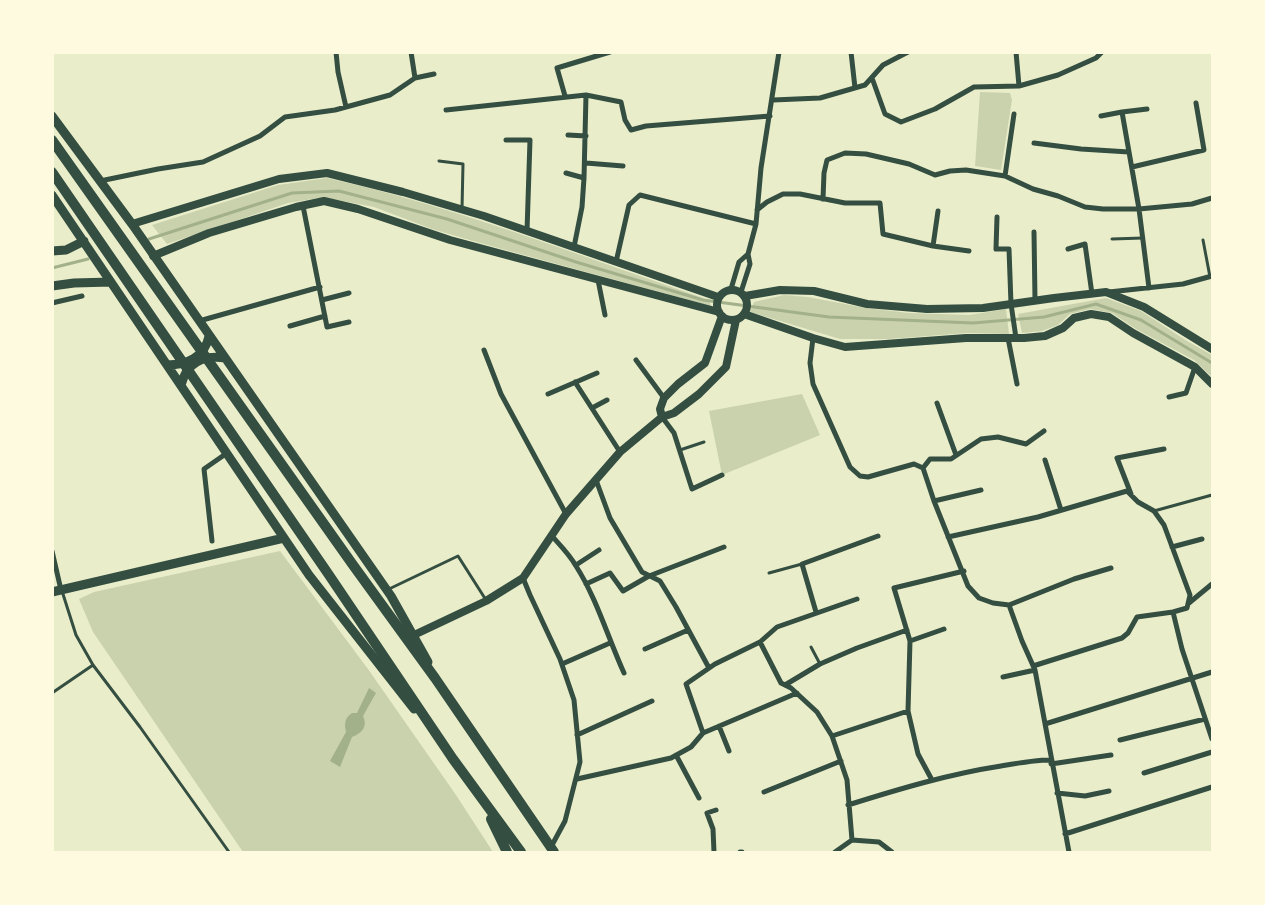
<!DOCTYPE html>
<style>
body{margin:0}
#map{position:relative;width:1265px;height:905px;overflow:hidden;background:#e9edc9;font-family:"DM Sans",sans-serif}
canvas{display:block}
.frame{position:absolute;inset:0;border:54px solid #fefae0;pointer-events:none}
</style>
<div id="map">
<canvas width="1265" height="905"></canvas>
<div class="frame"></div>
</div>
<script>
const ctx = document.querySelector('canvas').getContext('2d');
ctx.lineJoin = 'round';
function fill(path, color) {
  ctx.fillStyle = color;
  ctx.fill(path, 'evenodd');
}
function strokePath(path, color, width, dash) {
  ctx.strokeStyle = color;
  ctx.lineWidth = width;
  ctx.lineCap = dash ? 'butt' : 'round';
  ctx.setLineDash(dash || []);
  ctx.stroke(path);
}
fill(new Path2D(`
 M980,92L1010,93L1012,100L1001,170L975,166Z
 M327,178C457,207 583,257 709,300L711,306L473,241L432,229L374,207L332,199L319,198L288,203L167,244L152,225L278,185Z
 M784,295L808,297L866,308L909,313L969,315L1006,309L1009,334L967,333L889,339H840L750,312L754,302Z
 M1106,298L1141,311L1187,341L1212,355V377L1194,360L1136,329L1112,313L1090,309L1070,314L1058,325L1042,331L1022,333L1018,314Z
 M802,394L820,435L722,475L709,411Z
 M280,551L368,669L456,795L493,852H243L93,632L79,599L94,592Z`), '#cad2ad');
fill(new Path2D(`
 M369,688L376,693L363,716C368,727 362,733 352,737L340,767L330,761L346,732C344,723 345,718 352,713H357Z`), '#a3b18a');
strokePath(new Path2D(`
 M149,239L292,193L339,191L447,219L576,262L703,300L829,317L973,323L1044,317L1096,304L1141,320L1212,363
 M52,268L88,259`), '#a3b18a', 3);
strokePath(new Path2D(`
 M439,161L463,164L462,209
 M1112,239L1143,238
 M1203,240L1210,277
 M680,450L704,442
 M1154,511L1212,495
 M769,573L802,564
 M389,589L458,556L486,600
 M62,591L76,635L93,665L140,727L229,852
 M811,647L820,664
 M52,693L93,665`), '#344e41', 3);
strokePath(new Path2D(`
 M336,52L338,72L346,107
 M411,52L415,78
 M851,52L855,88
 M1016,52L1019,86
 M872,78L885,114L901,122L935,109L974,87L1019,86L1058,75L1096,58L1102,52
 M565,96L557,68L610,52
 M773,100L820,98L865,85L883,65L908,52
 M446,110L586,95L621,102L625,120L631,130L646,126L770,116
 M1122,112L1139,209L1149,288
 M1101,116L1122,112L1147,109
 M568,135L586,136
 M506,140H530L527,231
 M1034,143L1081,149L1129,152
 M586,163L623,166
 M1132,167L1204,150L1196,103
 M566,173L584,178
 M1005,176L1014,114
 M100,181L158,169L203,162L260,136L285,117L335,110L390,95L415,78L434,74
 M823,199L824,173L827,160L845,153L866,154L909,164L935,175L950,171L966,170L1005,176L1033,189L1058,196L1085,207L1103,209H1139L1192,204L1212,198
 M303,206L327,327L349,322
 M757,210L767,202L783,194H800L845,203H880L883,234L933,246L969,251
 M997,217L996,249H1009L1011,304L1016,338
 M1034,232L1035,300
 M933,246L938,211
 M574,247L582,207L584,178L586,95
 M1068,249L1085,244L1092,294
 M616,262L629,205L640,195L756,224
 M598,280L605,315
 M731,289L739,262L748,254
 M741,292L750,264L748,254L756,224L761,168L779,52
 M1109,292L1183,284L1212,276
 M322,300L349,293
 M52,303L82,296
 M199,321L320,287
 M290,326L325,316
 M813,338L810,363L813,384L850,467L860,476L868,477L914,464L923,468
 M1008,338L1017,384
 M484,350L501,394L566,514
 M636,360L664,398
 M575,382L620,452
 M548,394L597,373
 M1169,397L1186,393L1195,367
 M937,403L956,455
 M592,408L607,400
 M662,417L674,433L692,489L722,475
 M1045,460L1061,510
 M923,468L934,501L968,586L979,598L993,603L1009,605
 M923,468L930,459H951L981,439L998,437L1026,444L1044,431
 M596,480L610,518L642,572L660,581L676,607L709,668
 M1131,494L1117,458L1164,449
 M934,501L981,490
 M551,535C560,545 570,555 576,566C597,599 608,638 624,673
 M948,537L1038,517L1127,491L1138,502L1154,511L1164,525L1190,595L1187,608L1173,612L1137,617L1128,633L1122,638L1033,666
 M212,541L204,469L227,453
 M1172,547L1202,539
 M52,551L61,590
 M576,565L599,550
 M523,578L530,595L560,659L574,700L580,762L565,821L551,847
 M586,584L610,573L623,591L649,576L724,547
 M1189,603L1212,584
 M1009,605L1022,641L1035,670L1069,852
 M1009,605L1074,579L1111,568
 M816,612L802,564L878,536
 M1173,612L1182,649L1212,739
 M910,641L944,629
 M760,642L781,683L791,688L817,712L832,736L847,780L852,840L835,852
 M645,649L688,630
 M562,664L610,643
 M1003,677L1035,670
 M785,685L820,664L857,648L907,630
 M1045,724L1212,672
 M719,726L729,751
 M703,733L686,684L715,664L760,642L777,627L857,599
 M577,735L652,701
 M832,736L908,711
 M1120,740L1205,719
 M676,755L699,798
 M1051,764L1111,755
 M1144,773L1212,752
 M577,779L671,758L691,747L703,733L797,693
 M932,780L918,754L908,711L910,641L894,588L964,571
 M764,792L841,761
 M1057,793L1085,796L1109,791
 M848,805C899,789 949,774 1001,766C1018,763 1034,760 1051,760
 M1065,834L1212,787
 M852,840L879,842L892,852
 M714,852L713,829L707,813L716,810
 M740,852H742`), '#344e41', 5);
strokePath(new Path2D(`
 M132,224L279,179L327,173L403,192L484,216L718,297
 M153,256L209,233L296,207L324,201L358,209L450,240L719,312
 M717 305a15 15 0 1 1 30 0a15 15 0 1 1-30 0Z
 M745,296L780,290L814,291L867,304L927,309L983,308L1054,298L1106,292L1144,307L1212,349
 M744,314L813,338L845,347L966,338H1024L1045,336L1063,328L1074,318L1091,314L1109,317L1133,333L1195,367L1212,384
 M662,417L660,409L664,398L678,384L705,363L722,316
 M414,635L486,601L523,578L566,514L620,452L662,417L674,413L699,394L726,367L736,320`), '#344e41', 8);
strokePath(new Path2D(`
 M52,116L132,224L391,596L428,662
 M52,195L309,575L414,709
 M52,251L66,250L84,241
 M52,286L74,283L111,282
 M167,365C187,365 205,357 209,336
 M181,385C187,362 203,355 225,358
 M52,592L284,538`), '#344e41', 9);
strokePath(new Path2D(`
 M52,140L353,565L435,678L554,852
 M52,172L329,575L453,759L521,852
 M491,819L507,852`), '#344e41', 10);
</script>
